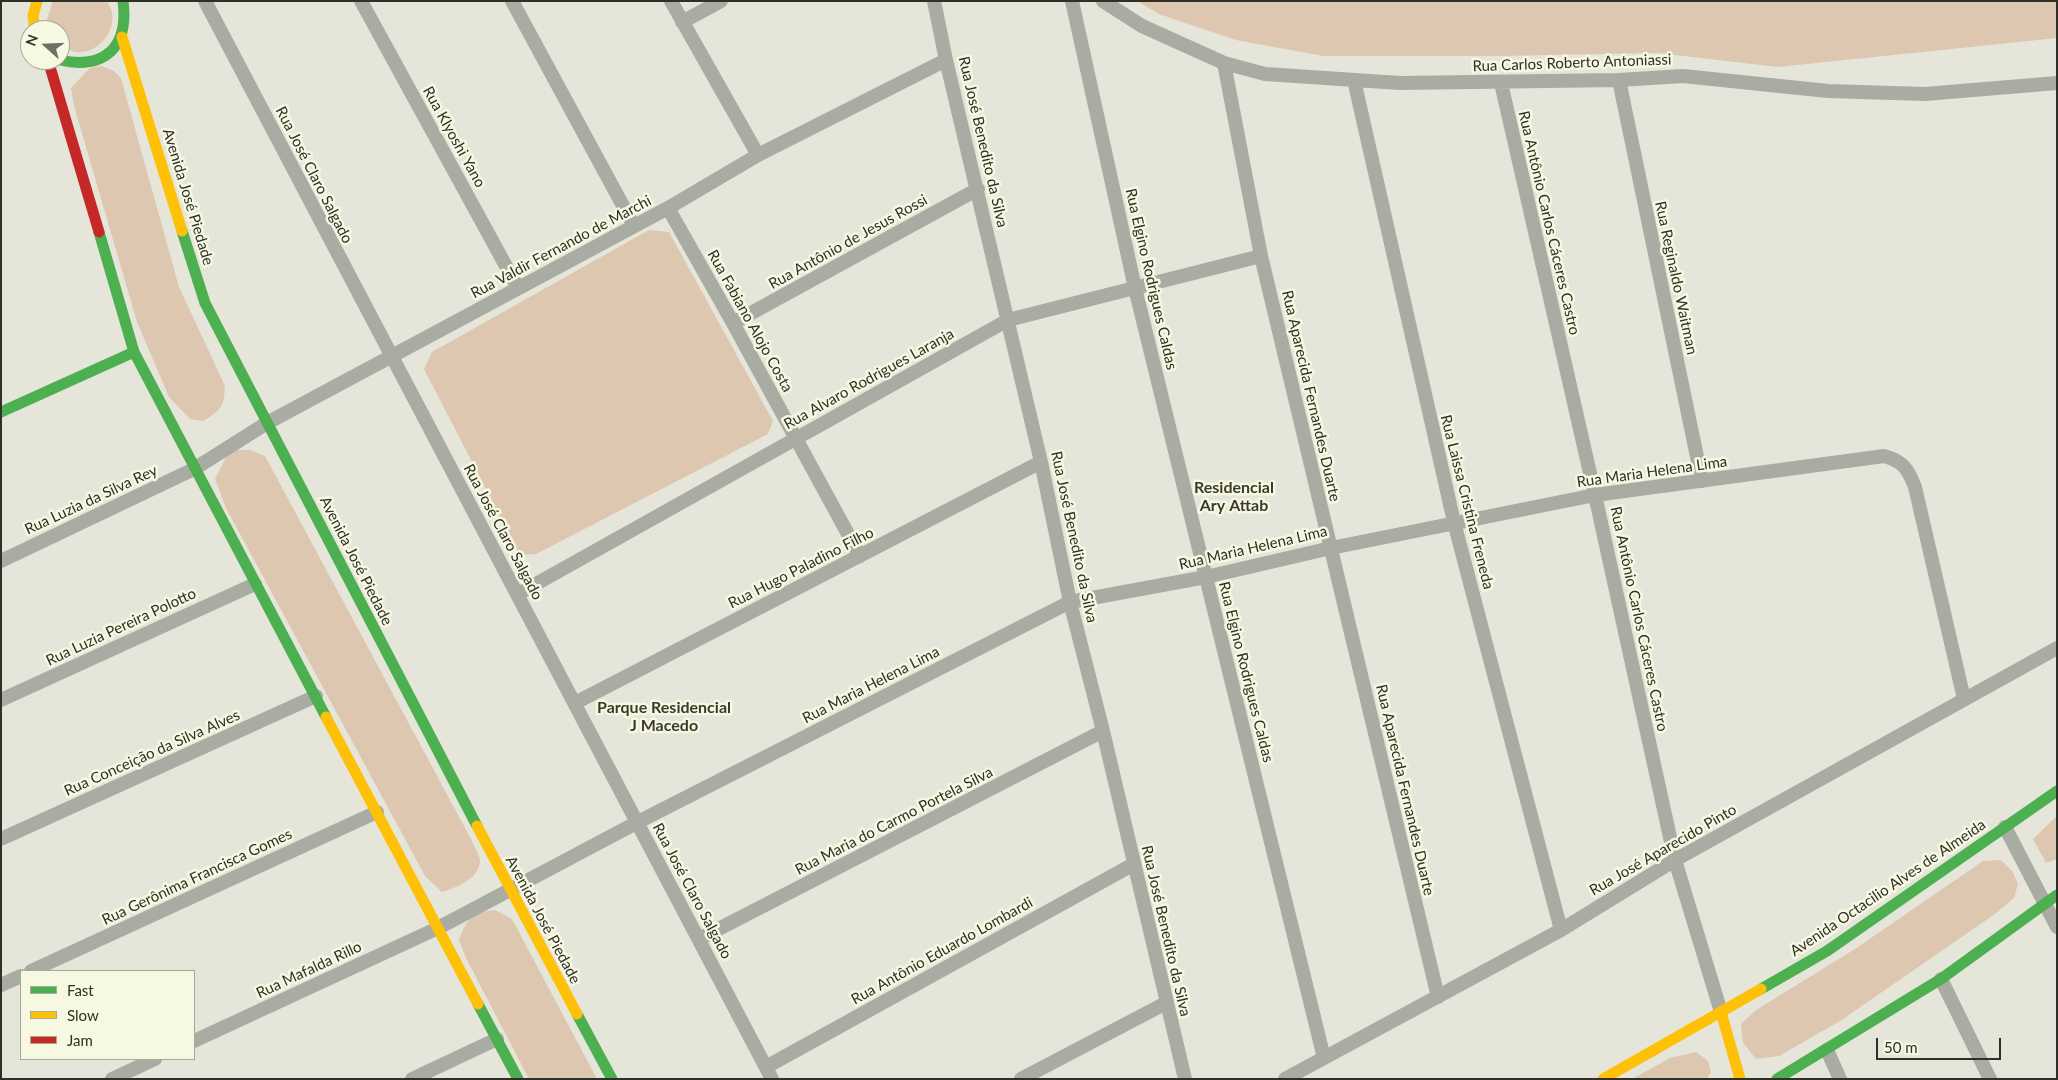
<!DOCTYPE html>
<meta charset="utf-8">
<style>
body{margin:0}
#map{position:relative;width:2058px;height:1080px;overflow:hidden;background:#e5e5da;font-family:Lato,sans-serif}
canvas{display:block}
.frame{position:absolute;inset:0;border:2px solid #2f3027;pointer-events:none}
.legend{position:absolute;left:20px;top:970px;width:175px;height:90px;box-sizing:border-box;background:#f7f8e2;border:1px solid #a7a897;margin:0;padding:6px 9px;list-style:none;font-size:15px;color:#2f3027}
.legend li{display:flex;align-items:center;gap:10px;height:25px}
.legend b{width:25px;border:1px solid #a7a897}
.north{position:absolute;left:20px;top:20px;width:50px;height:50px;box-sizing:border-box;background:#f7f8e2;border:1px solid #a7a897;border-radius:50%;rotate:290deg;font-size:14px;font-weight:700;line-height:20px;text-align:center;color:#2f3027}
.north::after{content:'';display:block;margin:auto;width:18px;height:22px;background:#6f6f66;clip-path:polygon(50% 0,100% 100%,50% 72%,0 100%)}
.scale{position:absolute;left:1876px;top:1038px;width:125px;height:22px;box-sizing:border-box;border:2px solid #2f3027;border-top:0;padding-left:6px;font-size:15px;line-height:18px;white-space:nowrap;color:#2f3027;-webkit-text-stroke:4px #f7f8e2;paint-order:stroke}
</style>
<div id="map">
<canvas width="2058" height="1080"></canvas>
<div class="frame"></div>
<ul class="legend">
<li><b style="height:6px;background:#4caf50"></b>Fast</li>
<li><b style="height:6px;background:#ffc107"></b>Slow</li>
<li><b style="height:6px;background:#c62828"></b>Jam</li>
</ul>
<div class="north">N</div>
<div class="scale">50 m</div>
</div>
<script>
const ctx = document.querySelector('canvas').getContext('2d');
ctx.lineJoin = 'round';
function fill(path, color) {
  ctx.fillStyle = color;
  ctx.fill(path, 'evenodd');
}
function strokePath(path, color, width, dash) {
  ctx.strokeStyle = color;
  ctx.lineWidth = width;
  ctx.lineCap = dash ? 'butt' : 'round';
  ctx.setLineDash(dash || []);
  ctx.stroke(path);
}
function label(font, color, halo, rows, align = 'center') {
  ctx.font = font + ' Lato,sans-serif';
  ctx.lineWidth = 5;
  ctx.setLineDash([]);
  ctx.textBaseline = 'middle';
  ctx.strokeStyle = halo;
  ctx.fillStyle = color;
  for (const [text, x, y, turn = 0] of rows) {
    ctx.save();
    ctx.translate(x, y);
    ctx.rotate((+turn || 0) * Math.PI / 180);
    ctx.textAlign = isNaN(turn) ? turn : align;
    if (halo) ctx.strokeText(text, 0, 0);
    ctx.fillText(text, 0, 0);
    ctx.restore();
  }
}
fill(new Path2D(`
 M53,1H107C108,4 111,8 112,12C116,33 97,54 76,52C71,51 65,48 61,46L60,30H50L47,19Z
 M1137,1H2057V38L1778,67L1658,53L1501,56H1323L1236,40L1159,14Z
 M102,66L114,71L121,78L179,287L225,386C224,407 221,410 203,421L190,419L169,397L137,322L74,106L71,88L90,68Z
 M649,230L669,232L773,421L768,434L536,554L520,555L424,369L432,352Z
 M237,450H250L265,456L472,841C474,846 479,854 480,860C480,879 457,887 442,892L425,876L226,508L215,479L226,457Z
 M2057,816V859L2046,863L2033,839Z
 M2001,860L2012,871L2018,884L2014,898L1995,914L1840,1021L1779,1056L1756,1059L1743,1043L1741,1024L1756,1010L1855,949L1983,861Z
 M495,910L512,919L597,1079H529L466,958L459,940C467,918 471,913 495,910Z
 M1696,1052L1708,1061L1711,1072L1707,1079H1632L1670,1058Z`), '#ddc7b0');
strokePath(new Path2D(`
 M205,1C393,361 584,719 772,1079
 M361,1L518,288
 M512,1L634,226
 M671,1L758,155
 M934,1L946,60L1041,462L1070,602L1103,731L1185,1079
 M1072,1L1135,288L1324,1058
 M1103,1L1142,26L1224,63L1265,74L1400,83L1619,80L1683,76L1828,91L1925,94L2057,83
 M682,22L721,1
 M1224,63L1261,256L1438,997
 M1354,80L1454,522L1561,930
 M1619,80L1702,481
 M1501,83L1595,495L1675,860L1721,1012
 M668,208L733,323L860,556
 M733,323L978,189
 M1,561L194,469L267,423L668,208L758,155L946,60
 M518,594L1008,320L1261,256
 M1,700L255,584
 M575,703L1041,462
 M2005,827L2057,927
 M1,839L316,696
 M699,939L1103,731
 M31,971L377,812
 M1941,979L1990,1079
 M1,985L21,976
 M194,1041L438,928L638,822L1070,602L1206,577L1331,548L1595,495L1884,456C1903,461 1908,469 1915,487L1964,699
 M1827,1050L1840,1079
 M766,1067L1134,864
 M112,1079L155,1059
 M412,1079L497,1039
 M1021,1079L1166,1003
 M1285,1079L1561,930L1675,860L2057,648`), '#a9aca3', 14);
strokePath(new Path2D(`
 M60,60C105,70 129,47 123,1
 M182,231L205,303L477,826
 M99,232L134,352L326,717
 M1,412L134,352
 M1761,989L1827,951L2057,791
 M478,1004L518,1079
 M577,1014L612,1079
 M1777,1079L1941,979L2057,895`), '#4caf50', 11);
strokePath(new Path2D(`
 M35,30L33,16L37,1
 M122,37L182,231
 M326,717L478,1004
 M477,826L577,1014
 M1721,1012L1740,1079
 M1603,1079L1761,989`), '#ffc107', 11);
strokePath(new Path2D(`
 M48,60L99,232`), '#c62828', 11);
label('15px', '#2f3027', '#f7f8e2', [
 ["Rua Carlos Roberto Antoniassi",1572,63,-2],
 ["Rua Klyoshi Yano",454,137,61],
 ["Rua José Benedito da Silva",983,142,77],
 ["Rua José Claro Salgado",314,175,63],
 ["Avenida José Piedade",188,197,73],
 ["Rua Antônio Carlos Cáceres Castro",1549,223,77],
 ["Rua Antônio de Jesus Rossi",848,242,-29],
 ["Rua Valdir Fernando de Marchi",561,247,-28],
 ["Rua Reginaldo Waitman",1676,278,78],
 ["Rua Elgino Rodrigues Caldas",1151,279,77],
 ["Rua Fabiano Alojo Costa",750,321,61],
 ["Rua Alvaro Rodrigues Laranja",869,379,-29],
 ["Rua Aparecida Fernandes Duarte",1311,396,77],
 ["Rua Maria Helena Lima",1652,472,-8],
 ["Rua Luzia da Silva Rey",91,500,-25],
 ["Rua Laissa Cristina Freneda",1467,502,76],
 ["Rua José Claro Salgado",503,532,62],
 ["Rua José Benedito da Silva",1074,537,78],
 ["Rua Maria Helena Lima",1253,548,-13],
 ["Avenida José Piedade",356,561,63],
 ["Rua Hugo Paladino Filho",801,568,-27],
 ["Rua Antônio Carlos Cáceres Castro",1639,619,78],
 ["Rua Luzia Pereira Polotto",121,627,-25],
 ["Rua Elgino Rodrigues Caldas",1246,672,76],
 ["Rua Maria Helena Lima",871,685,-27],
 ["Rua Conceição da Silva Alves",152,753,-24],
 ["Rua Aparecida Fernandes Duarte",1405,790,77],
 ["Rua Maria do Carmo Portela Silva",894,821,-27],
 ["Rua José Aparecido Pinto",1663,850,-30],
 ["Rua Gerônima Francisca Gomes",197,877,-25],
 ["Avenida Octacilio Alves de Almeida",1888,888,-34],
 ["Rua José Claro Salgado",692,891,62],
 ["Avenida José Piedade",543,920,62],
 ["Rua José Benedito da Silva",1166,931,77],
 ["Rua Antônio Eduardo Lombardi",942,951,-29],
 ["Rua Mafalda Rillo",309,970,-25]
]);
label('bold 16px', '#3b3b2a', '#f7f8e2', [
 ["Residencial",1234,488],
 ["Ary Attab",1234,506],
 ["Parque Residencial",664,708],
 ["J Macedo",664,726]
]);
</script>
